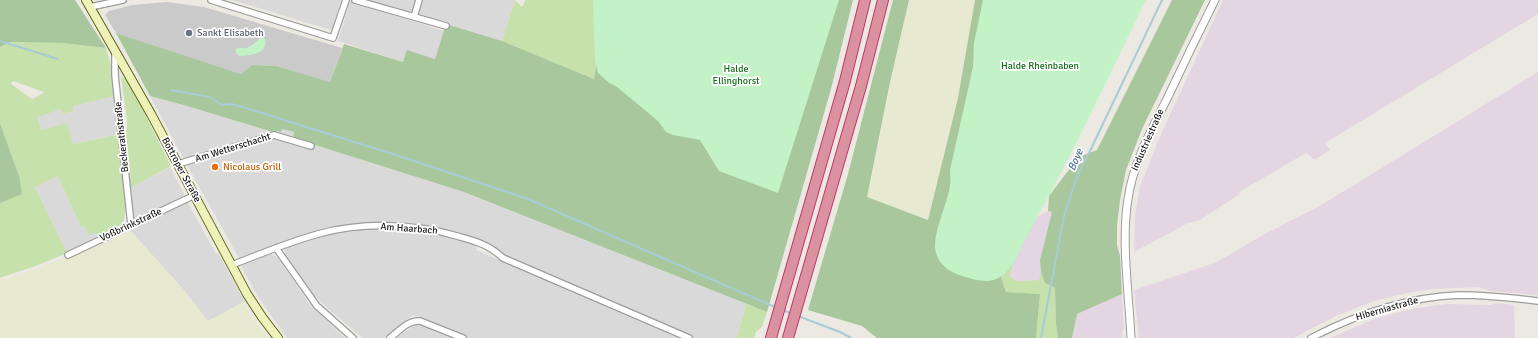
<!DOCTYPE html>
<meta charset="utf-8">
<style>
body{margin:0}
canvas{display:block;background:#ece9e3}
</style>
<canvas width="1538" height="338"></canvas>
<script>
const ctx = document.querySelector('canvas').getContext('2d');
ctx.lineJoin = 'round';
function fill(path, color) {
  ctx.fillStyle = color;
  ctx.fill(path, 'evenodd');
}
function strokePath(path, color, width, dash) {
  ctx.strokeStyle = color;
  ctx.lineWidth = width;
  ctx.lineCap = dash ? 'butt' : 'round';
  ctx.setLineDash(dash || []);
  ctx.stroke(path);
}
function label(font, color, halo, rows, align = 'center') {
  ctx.font = font + ' Signika,sans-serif';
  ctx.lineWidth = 3.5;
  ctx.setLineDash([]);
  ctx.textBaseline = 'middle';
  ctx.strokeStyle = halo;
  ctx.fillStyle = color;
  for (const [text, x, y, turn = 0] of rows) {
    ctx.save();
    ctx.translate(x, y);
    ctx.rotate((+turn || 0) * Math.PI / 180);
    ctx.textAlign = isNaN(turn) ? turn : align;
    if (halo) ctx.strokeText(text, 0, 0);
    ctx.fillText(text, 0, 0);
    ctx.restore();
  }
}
fill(new Path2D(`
 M232,0H341L332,29L331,30Z
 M369,0H417L413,12L411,13Z
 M423,0H515L502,41L420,16L419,14Z
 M350,1L444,31L435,59L407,51L403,62L338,41Z
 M115,96L119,134L73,144L41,130L38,116L61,109L63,114L73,111L72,106Z
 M150,96L187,106L272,132L185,161Z
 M282,129L295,132L293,138L464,192L746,304L737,338H695L505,256L495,247L481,241L459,233L430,227L395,223L370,224L341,227L301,236L239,258L187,165L276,136L274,132L276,133Z
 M170,167L184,194L182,198L134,221L129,189Z
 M58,176L81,228L84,225L95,232L100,238L67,253L35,187Z
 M185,203H188L216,254L218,253L245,302L208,321L182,288L129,229Z
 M370,229H397L424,232L451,237L477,246L476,250L680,338H468L413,315L384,338H363L327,308L311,292L285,254V250L286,248L329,235Z
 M271,254L277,257L310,305L345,338H287L258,297L241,266Z
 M416,324H422L455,338H396Z`), '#dad9d9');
fill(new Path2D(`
 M1223,0H1538V14L1325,143L1330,150L1314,160L1306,153L1239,192L1240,194L1198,221L1188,223L1134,252L1135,217L1140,186L1162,132Z
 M1538,72V295L1490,291L1478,287L1433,289L1407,293L1374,301L1336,316L1293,338H1139L1134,290L1217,262L1263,235L1318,207Z
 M1048,211L1052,212L1040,260L1041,272L1040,280L1016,281L1010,277V273L1026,222Z
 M1122,294L1124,329L1122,332V338H1072L1077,314Z
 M1497,303L1514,305L1515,338H1330L1374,319L1416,308L1447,304L1491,305Z`), '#e4d5e2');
fill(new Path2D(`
 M167,2L204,7L342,48L330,82L277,66L252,65L241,74L116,33L105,15L109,11L132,5Z`), '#cacaca');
fill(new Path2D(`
 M909,0H975L958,98L928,220L867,197L890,82Z
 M129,229L182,288L208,321L243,302L252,318L269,338H0V281L69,256Z`), '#e7e9d0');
fill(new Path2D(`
 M515,0L521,6H523L525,0H607L594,79L502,41Z
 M11,42L63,43L106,48L112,69L115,96L73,106V111L63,114L61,109L38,117L41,130L67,123L73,144L120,134C121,148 129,215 123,223C118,230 105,233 98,236L95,232L89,235L84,225L81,228L58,176L35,187L67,253L38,265L0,278V203L22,193L20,179L0,123V47ZM13,81L44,92V93L32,99L11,84Z
 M121,77L127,79L171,166L129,189L124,132L127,130V119Z
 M1026,222L1010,273V277L1016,281L1039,280L1041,272L1045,283L1055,288L1056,324L1058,338H1036L1040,294L1006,292L1001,277Z
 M746,304L767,312L762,327L756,332L754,338H737Z`), '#c7e1ad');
fill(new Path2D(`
 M0,0H75L106,48L63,43L11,42L0,47Z
 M607,0H853L831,89L767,312L464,192L293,138L294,132L282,129L281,132L277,131L276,133L187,106L150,96L116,33L241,74L252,65L277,66L330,82L344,44L403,62L407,50L435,59L446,24L502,41L594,79Z
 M893,0H909L890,82L867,197L928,220L958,98L975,0H1113L1001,277L1006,292L1040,294L1036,338H877L862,326L808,310L848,174Z
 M1172,0H1205L1142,129L1126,170L1120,200L1117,226V245L1120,256L1122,294L1077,314L1072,338H1058L1056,324L1055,288L1045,283L1041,272L1040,260L1052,212L1048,211L1049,196L1074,163L1084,155L1097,150Z
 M0,123L20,179L22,194L0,203Z`), '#a9c79c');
fill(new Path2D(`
 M593,0H839L778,193L719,171L700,140L673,135L666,132L658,121L617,87L608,82L598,73L595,61Z
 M983,0H1146C1109,76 1073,153 1032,227C1022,244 1016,266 1000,277C989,285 973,279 962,276C950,272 939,265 936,253C931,235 948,204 950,185C951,180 950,175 950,170L973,67L974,43Z
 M260,38L265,39C268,55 250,55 240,56L236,53V49C240,47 242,49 246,48C251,47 256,42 260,38Z`), '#c3f2c7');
strokePath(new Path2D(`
 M0,41L58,59
 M171,90L210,97L222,105L232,104L262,113L399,156L528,199L777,308
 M783,310L792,314
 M798,316L840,332L851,338
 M1041,338L1064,216C1071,194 1078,171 1090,151L1162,0`), '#a8cbd5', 2);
const minor = new Path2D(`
 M211,0L333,38L346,0
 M355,0L446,26
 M90,7L123,0
 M414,17L419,0
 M115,54V75L131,225
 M178,164L274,135L311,146
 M276,248L317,306L353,338
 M68,255L195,195
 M232,265C260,254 289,242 318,234C362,222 414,223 457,236C475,241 488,244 503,258L689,338
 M390,338C399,331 408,320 420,321L463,338
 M1311,338C1357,314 1407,297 1459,295C1486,295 1512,298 1538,301`);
const tertiary = new Path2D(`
 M1131,338C1129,294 1121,242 1128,199C1133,164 1150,132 1166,101C1182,67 1198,34 1215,0`);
const secondary = new Path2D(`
 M86,0L151,114L247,294L262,317L278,338`);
const motorway = new Path2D(`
 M771,338L845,81L865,0
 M788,338L861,86L883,0`);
strokePath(minor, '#9d9d9d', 8);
strokePath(tertiary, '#9d9d9d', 9);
strokePath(secondary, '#5c6511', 10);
strokePath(motorway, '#c33767', 12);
strokePath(minor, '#fff', 5.5);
strokePath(tertiary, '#fff', 7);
strokePath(secondary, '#eff1bb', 8);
strokePath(motorway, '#db92a0', 10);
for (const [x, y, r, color] of [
 [189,33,4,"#6b7280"],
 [215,167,4,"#e8710a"]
]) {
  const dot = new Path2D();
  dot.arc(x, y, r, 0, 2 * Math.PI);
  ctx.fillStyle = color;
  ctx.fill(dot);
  strokePath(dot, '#fff', 1.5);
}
label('10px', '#5b616d', '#fff', [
 ["Sankt Elisabeth",197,33]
], 'left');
label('10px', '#176d1e', '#fff', [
 ["Halde Rheinbaben",1040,66],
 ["Halde",736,69],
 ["Ellinghorst",736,81]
]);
label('10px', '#1c1c1c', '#fff', [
 ["Beckerathstraße",122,137,-96],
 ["Industriestraße",1148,140,-66],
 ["Am Wetterschacht",233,148,-17],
 ["Bottroper Straße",181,170,62],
 ["Voßbrinkstraße",131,225,-25],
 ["Am Haarbach",409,229,4],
 ["Hiberniastraße",1387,309,-16]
]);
label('10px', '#c56008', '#fff', [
 ["Nicolaus Grill",223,167]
], 'left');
label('italic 11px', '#517599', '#fff', [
 ["Boye",1076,160,-67]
]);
</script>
